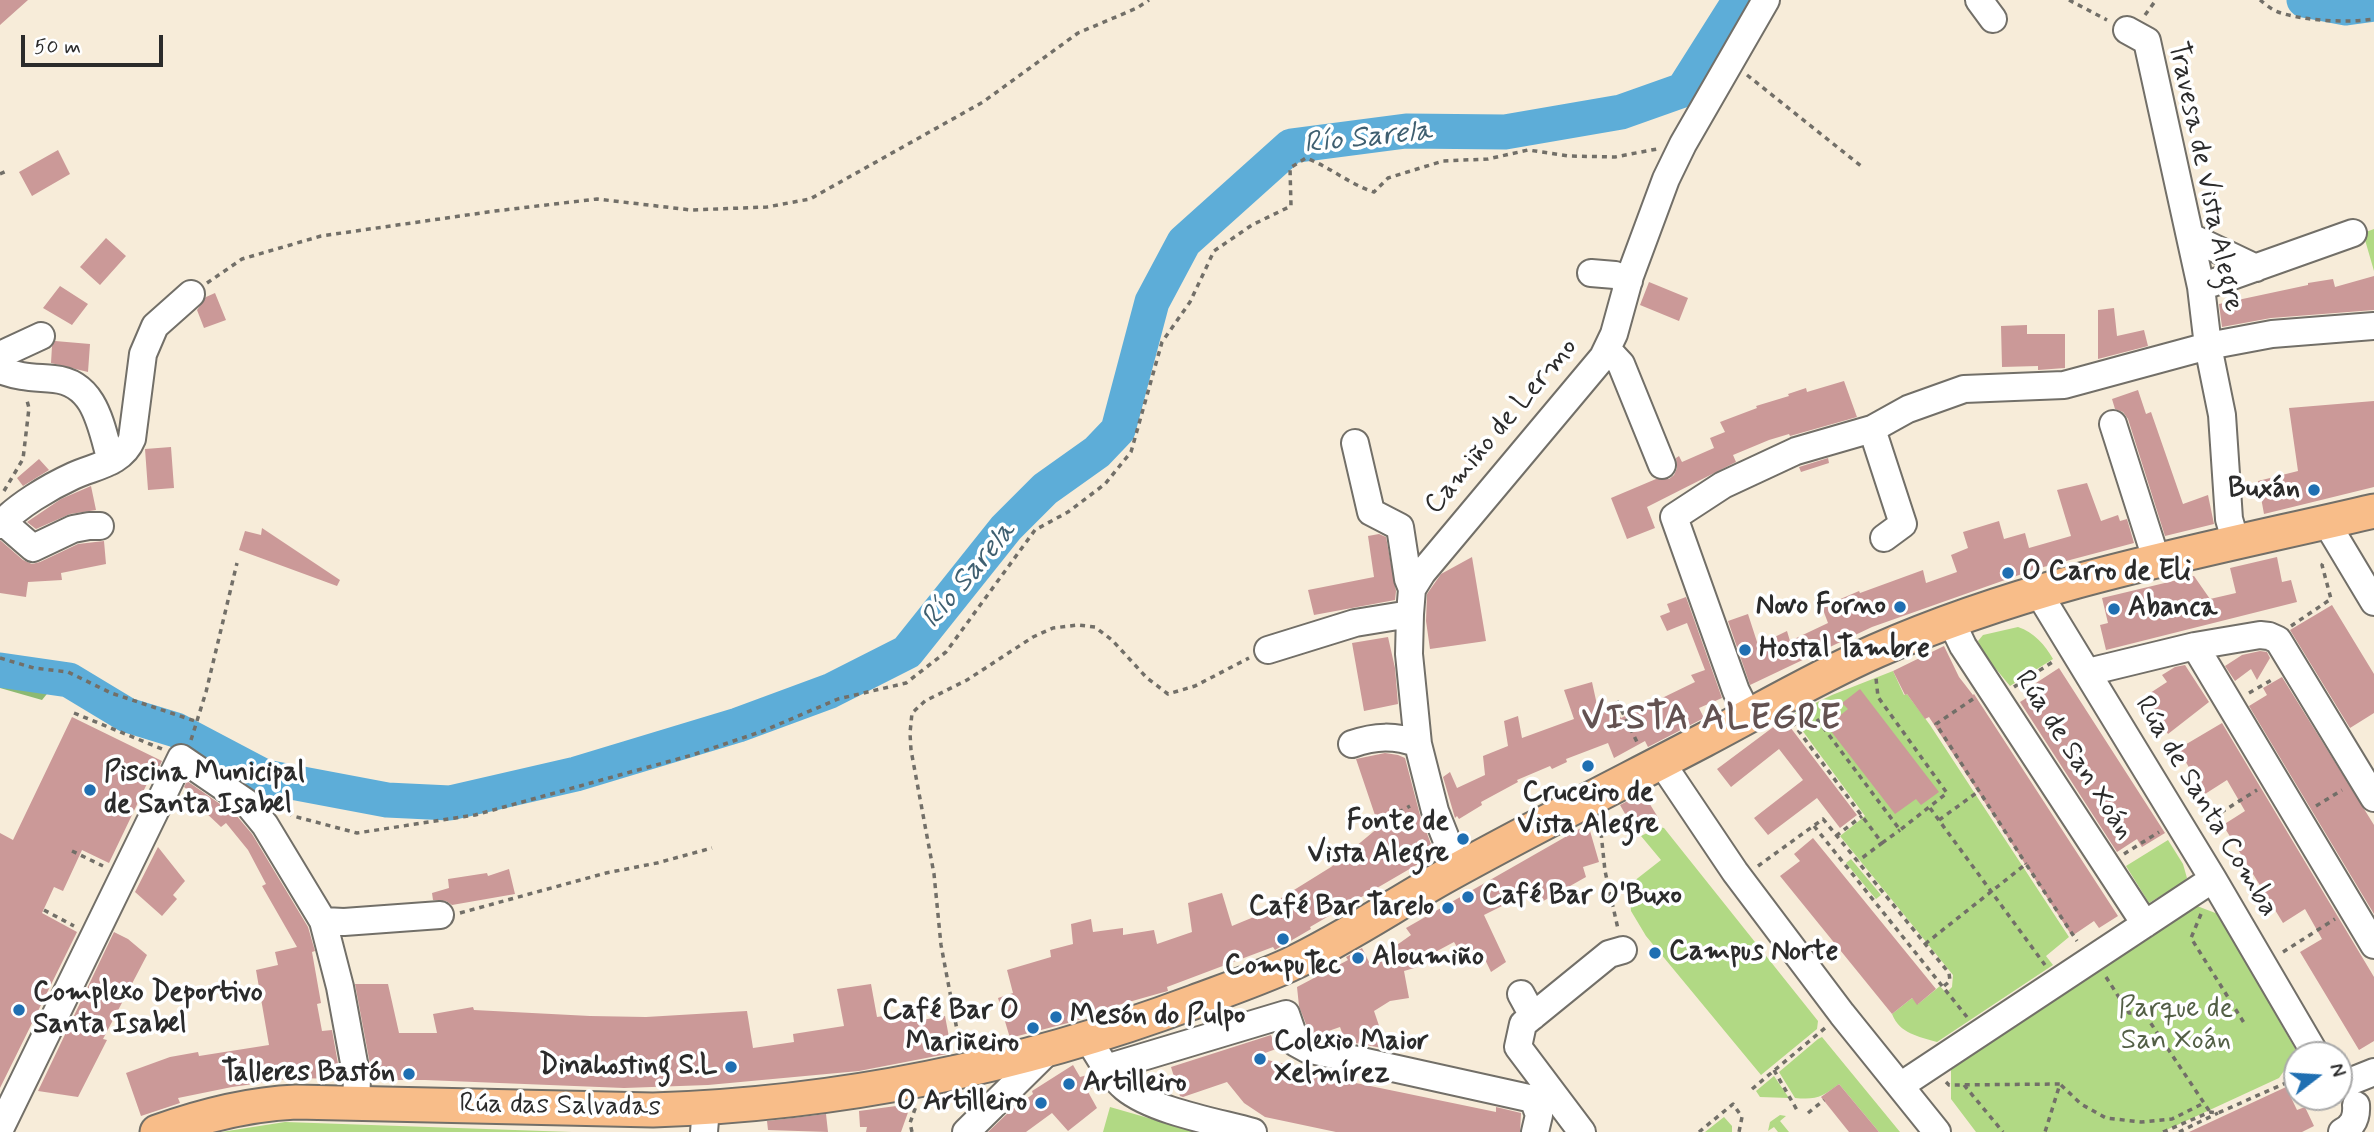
<!DOCTYPE html>
<meta charset="utf-8">
<style>
body{margin:0}
#map{position:relative;width:2374px;height:1132px;overflow:hidden;background:#f7ecd9;font-family:Mynerve,sans-serif}
canvas{display:block}
.north{position:absolute;left:2283px;top:1041px;width:70px;height:70px;box-sizing:border-box;background:#fff;border:2px solid #aaa;border-radius:50%;rotate:73deg;font-size:19px;font-weight:700;line-height:28px;text-align:center;color:#2b2b2b}
.north::after{content:'';display:block;margin:auto;width:24px;height:32px;background:#1f6fb2;clip-path:polygon(50% 0,100% 100%,50% 72%,0 100%)}
.scale{position:absolute;left:21px;top:35px;width:142px;height:32px;box-sizing:border-box;border:4px solid #2b2b2b;border-top:0;padding-left:9px;font-size:21px;line-height:24px;white-space:nowrap;color:#2b2b2b;-webkit-text-stroke:5px #fff;paint-order:stroke}
</style>
<div id="map">
<canvas width="2374" height="1132"></canvas>
<div class="north">N</div>
<div class="scale">50 m</div>
</div>
<script>
const ctx = document.querySelector('canvas').getContext('2d');
ctx.lineJoin = 'round';
function fill(path, color) {
  ctx.fillStyle = color;
  ctx.fill(path, 'evenodd');
}
function strokePath(path, color, width, dash) {
  ctx.strokeStyle = color;
  ctx.lineWidth = width;
  ctx.lineCap = dash ? 'butt' : 'round';
  ctx.setLineDash(dash || []);
  ctx.stroke(path);
}
function label(font, color, halo, rows, align = 'center') {
  ctx.font = font + ' Mynerve,sans-serif';
  ctx.lineWidth = 7;
  ctx.setLineDash([]);
  ctx.textBaseline = 'middle';
  ctx.strokeStyle = halo;
  ctx.fillStyle = color;
  for (const [text, x, y, turn = 0] of rows) {
    ctx.save();
    ctx.translate(x, y);
    ctx.rotate((+turn || 0) * Math.PI / 180);
    ctx.textAlign = isNaN(turn) ? turn : align;
    if (halo) ctx.strokeText(text, 0, 0);
    ctx.fillText(text, 0, 0);
    ctx.restore();
  }
}
fill(new Path2D(`
 M2374,229V271L2363,233Z
 M2018,627C2034,632 2045,645 2053,659L2010,686L1982,652L1978,641L1983,635Z
 M1893,671L1904,695L1907,694L1930,725L2069,937L2046,956L2053,965L1937,1042C1918,1036 1900,1034 1892,1014L1912,998L1918,1004L1940,986L1946,993L1952,987L1953,975L1840,836L1865,816L1791,715L1832,695Z
 M1659,827L1664,828L1818,1021L1817,1029L1761,1075L1646,936L1631,911L1629,885L1661,860L1641,836Z
 M2168,840L2183,864L2187,878L2182,883L2149,903L2126,866Z
 M1851,859L1881,895L1876,899L1846,863Z
 M2197,906L2218,914L2297,1052L2279,1078L2162,1132H1976L1951,1099V1065Z
 M1822,1037L1900,1132H1879L1839,1084C1822,1097 1817,1100 1795,1098L1779,1072L1818,1039Z
 M1774,1076L1789,1098L1760,1097L1756,1091Z
 M1110,1107L1197,1132H1103Z
 M1780,1115L1786,1116L1780,1121L1789,1132H1778L1774,1127L1768,1131L1770,1122Z
 M1724,1117L1732,1126V1132H1705Z
 M285,1122L572,1132H221Z`), '#b1d984');
fill(new Path2D(`
 M0,664L55,684L42,700L0,688Z`), '#8cb972');
strokePath(new Path2D(`
 M2304,0L2346,8L2374,4
 M0,670L69,680L127,715L176,730L265,777L387,800L450,803L576,774L738,725L830,691L907,652L1006,528L1045,489L1097,452L1118,430L1152,302L1184,242L1291,146L1406,131L1505,132L1621,112L1683,90L1740,0`), '#5dadd8', 35);
fill(new Path2D(`
 M0,0H28L0,25Z
 M58,150L70,174L32,196L19,172Z
 M106,238L126,256L100,285L80,267Z
 M2374,276V310L2271,318L2222,327L2219,304L2308,285V283L2333,279L2335,287Z
 M1649,282L1688,298L1679,321L1640,305Z
 M60,286L88,304L72,325L43,308Z
 M215,293L226,320L204,328L197,310L206,297Z
 M2114,308L2117,336L2144,330L2148,346L2098,359V310Z
 M2027,325V334H2065V368L2038,370V366L2002,367L2001,326Z
 M55,341L90,344L88,372L51,363L52,346Z
 M1844,381L1857,417L1790,436L1789,434L1769,440L1733,455L1736,462L1647,507L1655,528L1627,539L1611,498L1656,479H1669L1674,475L1677,468L1676,458L1679,456L1682,462L1714,448L1710,438L1725,432L1720,422L1757,408L1756,406L1789,396L1788,394L1806,388L1807,392Z
 M2138,390L2146,414L2151,412L2183,504L2208,495L2214,524L2165,536L2128,419L2123,412L2115,409L2112,399Z
 M2374,401V487L2264,514L2258,481L2298,471L2289,408Z
 M171,447L174,488L148,490L145,449Z
 M1828,458L1829,463L1801,472L1799,467Z
 M39,459L49,470L23,486L17,478Z
 M2087,483L2101,521L2118,515L2120,521L2127,519L2134,543L2036,569L1872,627L1750,685L1728,621L1748,614L1758,645L1787,631L1790,641L1828,623L1822,607L1859,591L1860,593L1923,570L1926,583L1957,572L1951,555L1968,548L1963,532L1999,521L2004,539L2025,533L2029,548L2071,536L2057,490Z
 M91,486L96,510L70,514L36,529L27,522L61,499Z
 M262,528L340,580L337,586L239,550L245,531L261,535Z
 M1379,534L1386,537L1396,591L1395,600L1314,615L1308,590L1374,577L1368,536Z
 M0,540L23,560L32,564L40,562L78,544L104,541L106,564L61,573L62,580L28,582L26,597L0,593Z
 M1472,557L1486,641L1430,649L1426,621L1427,594L1441,574Z
 M2277,557L2282,582L2291,580L2297,602L2106,650L2100,625L2108,623L2102,598L2194,576L2210,599L2236,593L2230,568Z
 M1686,597L1722,698L1699,708L1704,718L1648,747L1645,741L1614,758L1608,743L1566,759L1567,762L1552,769L1550,766L1517,780L1518,782L1481,802L1482,805L1459,819L1457,816L1455,818L1443,777L1450,772L1457,788L1485,775L1483,756L1508,746L1504,721L1518,716L1522,738L1574,719L1564,690L1592,682L1599,714L1615,708L1621,718L1695,682L1691,675L1705,670L1687,623L1667,631L1660,616L1670,612L1667,604Z
 M2332,605L2374,674V713L2350,728L2290,630Z
 M1388,637L1395,668L1398,704L1364,711L1352,643Z
 M1944,646L1959,677L1973,695L1974,694L2118,916L2099,928L2094,921L2072,936L1929,717L1925,719L1907,694L1905,695L1893,671Z
 M2260,651L2267,652L2270,658L2257,680L2251,669L2235,681L2225,666L2242,655Z
 M2185,665L2209,702L2168,734L2144,697L2167,682L2162,675L2175,667Z
 M2059,668L2165,833L2142,847L2137,839L2117,852L2020,702L2039,690L2036,683Z
 M2282,677L2374,825V914L2249,706L2267,695L2263,688Z
 M1860,689L1939,792L1921,805L1916,799L1895,814L1827,726L1848,709L1842,703Z
 M72,717L162,761L158,769L155,767L109,863L82,850L63,891L54,887L42,913L77,932L0,1088V833L13,840Z
 M1784,719L1857,815L1840,828L1817,798L1768,835L1754,818L1803,780L1779,749L1731,787L1717,769Z
 M2222,723L2374,977V1041L2359,1050L2300,952L2322,939L2305,909L2283,923L2223,825L2245,811L2227,780L2205,794L2178,749Z
 M1385,753L1398,755L1405,758L1420,815L1434,852L1425,860L1310,927L1311,929L1275,950L1273,947L1167,987L1168,991L1157,994L1083,1015L1084,1018L1068,1023L1010,1038L998,998L1013,993L1007,970L1051,957L1050,950L1073,944L1071,924L1091,919L1093,932L1123,928V935L1154,930L1157,944L1192,932L1188,903L1222,893L1232,926L1266,912L1265,908L1331,867L1379,827L1356,759Z
 M187,781L236,815L252,834L308,927L315,951L312,952L321,1003L317,1004L322,1031L332,1030L340,1075L339,1079L296,1078L232,1087L178,1098L180,1103L141,1116L126,1073L170,1057L198,1052L199,1056L269,1045L256,970L278,965L275,952L297,947L262,886L266,884L248,850L226,823L221,827L204,811L209,806L184,787Z
 M1643,793L1659,819L1636,833L1620,805Z
 M1588,824L1599,862L1583,867L1586,877L1538,904L1532,891L1484,915L1506,962L1491,972L1481,951L1465,960L1454,942L1426,957L1428,964L1404,971L1409,998L1390,1001L1374,1011L1387,1049L1345,1041L1340,1027L1317,1035L1309,1032L1299,1006L1297,987L1348,960L1346,957L1362,948L1370,964L1411,935L1406,928Z
 M1813,838L1936,989L1917,1005L1912,998L1892,1014L1780,876L1800,861L1794,854Z
 M158,847L185,881L173,895L177,899L162,916L135,892Z
 M509,869L515,894L452,905L446,901L433,900L432,893L449,888L448,879L487,873L488,876Z
 M114,932L128,939L147,955L103,1039L107,1040L78,1097L38,1091Z
 M355,984H388L399,1033H437L433,1014L473,1007L474,1010L590,1016L646,1017L747,1011L753,1048L794,1042L793,1034L844,1026L837,989L871,984L877,1017L910,1012V1015L920,1013L922,1020L945,1016L952,1053L859,1071L708,1085L624,1088L425,1080H373Z
 M1271,1035L1276,1049L1254,1057L1303,1068L1293,1070L1496,1112V1107L1521,1113L1520,1132H1336L1265,1117L1244,1103L1227,1082L1183,1097L1180,1096L1171,1067Z
 M1073,1065L1080,1077L1091,1074L1099,1086L1087,1090L1097,1108L1082,1120L1068,1131L1052,1113L1026,1132H988L1010,1111L1033,1094L1032,1091Z
 M1839,1084L1879,1132H1849L1821,1097Z
 M2286,1087L2297,1110L2305,1107L2314,1126L2302,1132H2189Z
 M911,1104L901,1132H866L867,1127H860L859,1111Z
 M826,1114L828,1132L768,1130L767,1121Z`), '#cb9998');
const minor = new Path2D(`
 M1979,0L1993,19
 M2127,30L2147,41L2201,287L2208,346L2222,415L2229,519L2236,543
 M2191,237L2256,268
 M1591,273L1615,275L1629,281
 M2201,287L2353,233
 M1607,349L1621,364L1662,465
 M0,355L41,336
 M0,370C22,378 31,377 54,379C96,383 101,427 111,461
 M2113,424L2157,562
 M1872,429L1903,524L1884,538
 M1355,443L1371,512L1400,527L1408,579L1412,589
 M3,522L33,548L73,529L89,526H100
 M2326,522L2374,602
 M0,525C17,506 49,487 73,476C94,466 122,464 132,439L143,354L155,326L191,294
 M2038,592L2213,879L2316,1055
 M1951,621L1963,646L2145,924
 M2195,646L2374,945
 M1268,650L1355,623L1410,614
 M2088,672L2195,646L2260,635L2269,636L2278,640L2374,798
 M1749,717L1736,691L1674,517L1723,485L1796,451L1872,429L1908,409L1964,389L2064,385L2208,346L2272,334L2374,326
 M1352,744C1375,736 1395,735 1418,744
 M1661,762L1735,872L1842,1014L1937,1132
 M1458,869L1435,811L1418,744L1409,654L1410,614L1412,589L1422,573L1603,357L1614,334L1630,276L1666,179L1683,144L1766,0
 M323,921L344,922L440,915
 M1521,994L1533,1016
 M1088,1039L1106,1068L1286,1014L1296,1043L1307,1049L1533,1099L1539,1115L1535,1132
 M1106,1068C1112,1075 1118,1082 1125,1088C1153,1111 1217,1122 1253,1132
 M1900,1086L2213,879
 M2339,1086L2374,1072
 M0,1129L181,758L247,803L265,825L323,921L340,987L357,1079L356,1102
 M704,1132L706,1108
 M966,1132L1048,1051
 M1582,1132L1518,1047L1523,1024L1609,954L1623,950
 M2342,1132C2353,1126 2357,1118 2356,1105`);
const major = new Path2D(`
 M157,1132C202,1116 248,1104 296,1102L653,1110C839,1104 1020,1067 1194,1002C1226,990 1258,979 1289,965C1342,940 1391,907 1442,878C1528,830 1616,786 1704,740C1761,710 1817,677 1876,651C2034,581 2207,550 2374,511`);
strokePath(minor, '#726f68', 30);
strokePath(major, '#726f68', 37);
strokePath(new Path2D(`
 M2069,0L2107,20
 M2260,0C2265,4 2272,10 2278,12C2304,21 2347,23 2374,19
 M2145,15L2156,0
 M1747,75L1861,166
 M0,174L9,170
 M207,283L242,259L321,236L495,211L597,199L691,210L767,207L810,199L983,102L1078,33L1137,8L1149,0
 M4,491L23,459L29,408L26,397
 M2291,626L2331,599L2322,565L2324,562
 M0,658L34,668L68,672L111,693L198,722
 M2014,687L2054,661
 M2249,693L2275,678
 M1973,699L1936,724L2026,864
 M1617,701L1639,746
 M1811,711L1900,830L1947,793L1878,697L1876,678
 M74,713L162,749
 M1792,722L1882,843L1858,861
 M191,740L206,692L237,563
 M280,806L293,816L357,833L475,815L692,755L763,731L838,699L906,683L946,652L1035,530L1068,512L1105,484L1131,452L1162,342L1190,302L1214,251L1252,225L1291,206L1290,168L1306,158C1330,167 1349,184 1374,192L1388,178L1443,161L1488,159L1528,150L1569,156L1615,157L1657,149
 M2316,806L2342,790
 M1930,808L2045,965
 M1939,820L1979,791
 M1381,822L1410,806
 M1600,823L1605,871L1618,929
 M2204,823L2257,790
 M1814,826L1967,1017
 M1836,836L1862,816
 M1882,843L1900,830
 M72,851L103,866
 M2124,854L2159,832
 M1758,866L1823,819L1949,973L1950,981L1944,986
 M44,910L74,926
 M460,913L606,873L657,863L712,848
 M2201,914L2191,938L2246,1026
 M1925,944L2026,864L2077,941
 M2283,952L2335,919
 M2106,977L2129,1013H2144L2210,1112
 M960,1046L941,945L934,874L911,750L910,733L912,713L925,701L967,680L1033,637L1053,628L1078,625L1095,627L1112,640L1147,678L1168,694L1195,686L1249,658
 M1774,1070L1797,1110
 M1946,1082L1949,1085L2060,1084L2045,1132
 M1964,1085L2003,1132
 M2061,1085L2081,1104L2106,1118L2141,1122L2172,1119L2204,1103
 M1752,1089L1825,1028
 M1808,1113L1824,1100
 M912,1132L910,1123L916,1106
 M1699,1132L1733,1104L1742,1117L1739,1132
 M2163,1132L2210,1112L2218,1113L2297,1078
 M2179,1132L2218,1113`), '#726f68', 3.5, [5, 5]);
strokePath(minor, '#fff', 26);
strokePath(major, '#f8bd89', 33);
for (const [x, y, r, color] of [
 [2314,490,7,"#1f6fb2"],
 [2008,573,7,"#1f6fb2"],
 [1900,607,7,"#1f6fb2"],
 [2114,609,7,"#1f6fb2"],
 [1745,650,7,"#1f6fb2"],
 [1588,766,7,"#1f6fb2"],
 [90,790,7,"#1f6fb2"],
 [1463,839,7,"#1f6fb2"],
 [1468,897,7,"#1f6fb2"],
 [1448,908,7,"#1f6fb2"],
 [1283,939,7,"#1f6fb2"],
 [1655,953,7,"#1f6fb2"],
 [1358,958,7,"#1f6fb2"],
 [19,1010,7,"#1f6fb2"],
 [1056,1017,7,"#1f6fb2"],
 [1033,1028,7,"#1f6fb2"],
 [1260,1059,7,"#1f6fb2"],
 [731,1067,7,"#1f6fb2"],
 [409,1074,7,"#1f6fb2"],
 [1069,1084,7,"#1f6fb2"],
 [1041,1103,7,"#1f6fb2"]
]) {
  const dot = new Path2D();
  dot.arc(x, y, r, 0, 2 * Math.PI);
  ctx.fillStyle = color;
  ctx.fill(dot);
  strokePath(dot, '#fff', 2.5);
}
label('28px', '#2b2b2b', '#fff', [
 ["Travesa de Vista Alegre",2204,177,78],
 ["Camiño de Lermo",1502,427,-50],
 ["Rúa de San Xoán",2073,756,57],
 ["Rúa de Santa Comba",2205,807,59],
 ["Rúa das Salvadas",560,1107,1]
]);
label('bold 28px', '#2b2b2b', '#fff', [
 ["Buxán",2300,490,"right"],
 ["O Carro de Eli",2022,573],
 ["Novo Forno",1886,607,"right"],
 ["Abanca",2128,609],
 ["Hostal Tambre",1759,650],
 ["Piscina Municipal",104,774],
 ["de Santa Isabel",104,806],
 ["Cruceiro de",1588,794,"center"],
 ["Vista Alegre",1588,826,"center"],
 ["Fonte de",1449,823,"right"],
 ["Vista Alegre",1449,855,"right"],
 ["Café Bar O'Buxo",1482,897],
 ["Café Bar Tarelo",1434,908,"right"],
 ["Campus Norte",1669,953],
 ["Aloumiño",1372,958],
 ["CompuTec",1283,967,"center"],
 ["Complexo Deportivo",33,994],
 ["Santa Isabel",33,1026],
 ["Café Bar O",1019,1012,"right"],
 ["Mariñeiro",1019,1044,"right"],
 ["Mesón do Pulpo",1070,1017],
 ["Colexio Maior",1274,1043],
 ["Xelmírez",1274,1075],
 ["Dinahosting S.L",717,1067,"right"],
 ["Talleres Bastón",395,1074,"right"],
 ["Artilleiro",1083,1084],
 ["O Artilleiro",1027,1103,"right"]
], 'left');
label('28px', '#535f46', '#fff', [
 ["Parque de",2176,1010],
 ["San Xoán",2176,1042]
]);
label('italic 30px', '#3f5f70', '#fff', [
 ["Río Sarela",1368,139,-6],
 ["Río Sarela",970,576,-50]
]);
ctx.letterSpacing = '2px';
label('bold 35px', '#635251', '#fff', [
 ["VISTA ALEGRE",1712,721]
]);
ctx.letterSpacing = '0px';
</script>
